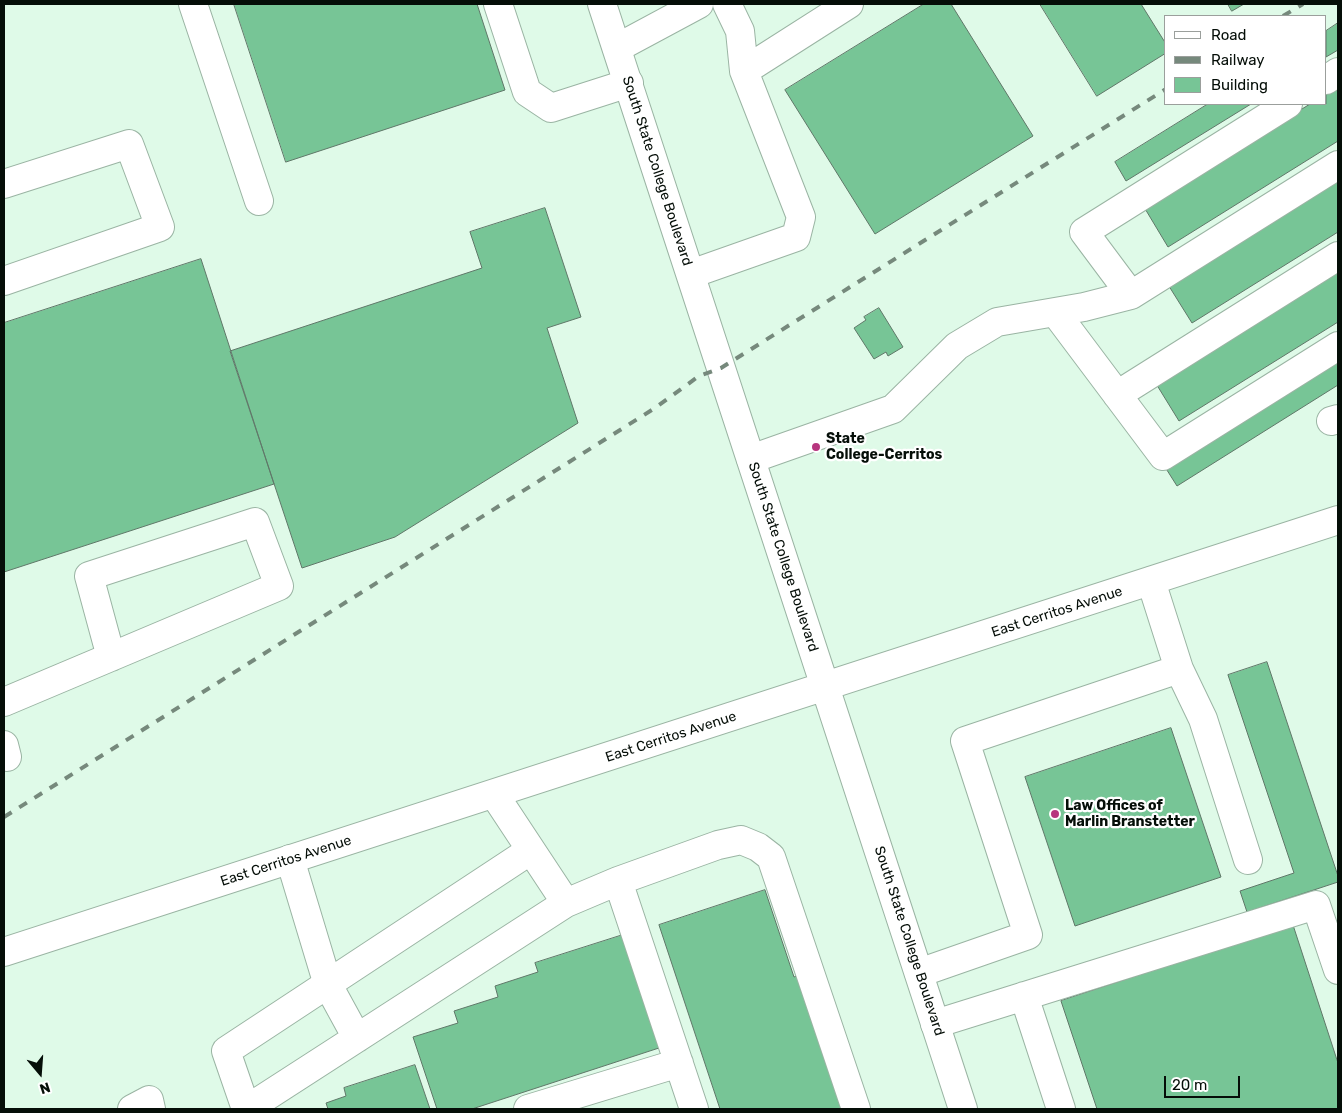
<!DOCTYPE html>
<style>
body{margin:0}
#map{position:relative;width:1342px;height:1113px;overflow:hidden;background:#dffae8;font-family:Rubik,sans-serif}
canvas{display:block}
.frame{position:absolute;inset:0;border:5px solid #050e08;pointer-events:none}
.legend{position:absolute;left:1164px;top:15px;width:162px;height:90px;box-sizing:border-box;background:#fff;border:1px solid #9b9f9c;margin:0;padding:6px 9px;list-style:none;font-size:15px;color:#050e08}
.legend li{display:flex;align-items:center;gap:10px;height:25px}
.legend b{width:25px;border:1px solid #9b9f9c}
.north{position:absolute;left:15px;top:1048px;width:50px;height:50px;-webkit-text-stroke:4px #fff;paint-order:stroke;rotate:162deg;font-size:14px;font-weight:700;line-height:20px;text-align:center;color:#050e08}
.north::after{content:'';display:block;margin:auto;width:18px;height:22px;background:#050e08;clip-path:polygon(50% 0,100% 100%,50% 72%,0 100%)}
.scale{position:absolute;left:1164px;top:1076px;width:76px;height:22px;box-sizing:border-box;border:2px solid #050e08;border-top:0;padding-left:6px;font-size:15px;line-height:18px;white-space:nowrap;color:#050e08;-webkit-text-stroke:4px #fff;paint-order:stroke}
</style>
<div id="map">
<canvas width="1342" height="1113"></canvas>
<div class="frame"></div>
<ul class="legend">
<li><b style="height:6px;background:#fff"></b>Road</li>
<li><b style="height:6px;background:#76897c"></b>Railway</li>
<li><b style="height:14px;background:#77c596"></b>Building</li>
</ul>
<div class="north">N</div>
<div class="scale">20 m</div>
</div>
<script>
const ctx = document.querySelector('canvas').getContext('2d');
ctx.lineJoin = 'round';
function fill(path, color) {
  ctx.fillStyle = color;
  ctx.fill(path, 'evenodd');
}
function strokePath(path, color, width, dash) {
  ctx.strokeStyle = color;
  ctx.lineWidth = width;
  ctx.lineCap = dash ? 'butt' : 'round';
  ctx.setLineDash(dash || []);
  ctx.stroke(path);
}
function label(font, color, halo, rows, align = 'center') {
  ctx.font = font + ' Rubik,sans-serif';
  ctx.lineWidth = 4.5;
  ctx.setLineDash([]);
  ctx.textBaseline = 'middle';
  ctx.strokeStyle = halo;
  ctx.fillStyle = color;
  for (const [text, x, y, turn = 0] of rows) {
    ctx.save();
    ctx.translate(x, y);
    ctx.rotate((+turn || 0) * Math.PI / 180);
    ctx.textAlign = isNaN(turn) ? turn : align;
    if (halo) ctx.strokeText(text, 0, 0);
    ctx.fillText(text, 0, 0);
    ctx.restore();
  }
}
const building = new Path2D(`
 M234,4H477L505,90L286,162Z
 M924,4H951L1033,136L875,234L785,90Z
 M1040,4H1141L1166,44V53L1097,96Z
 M1228,4H1244L1232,11Z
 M1338,23V50L1326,57V31Z
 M1338,86V141L1168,247L1144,207L1310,104H1326V94Z
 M1208,104H1251L1126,181L1115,162Z
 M1338,176V232L1192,323L1167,283Z
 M545,208L581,317L547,328L578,423L395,537L302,568L230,351L482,268L470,232Z
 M201,259L274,484L4,572V323Z
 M1338,269V322L1179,421L1155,382Z
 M879,308L903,347L888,356L886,352L874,359L854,328L866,320L864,317Z
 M1338,358V385L1177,486L1165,467Z
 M1267,662L1338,876V882L1247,912L1240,891L1294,873L1228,675Z
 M1171,728L1221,877L1075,926L1025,777Z
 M765,890L794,977L800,975L845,1109H720L659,925Z
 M1293,925L1338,1063V1109H1097L1061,1001Z
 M626,934L662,1047L472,1109H437L413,1037L458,1023L454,1011L498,997L495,986L538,972L535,963Z
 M415,1065L430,1109H328L326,1103L346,1096L344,1088Z`);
fill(building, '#77c596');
strokePath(building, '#5f7768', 1);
const minor = new Path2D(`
 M193,4L259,201
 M498,4L527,92L551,108L629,83
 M617,48L699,4
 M744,71L849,4
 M1326,80L1338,72
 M4,184L129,144L160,227L4,281
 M691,274L796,237L801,217L744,71L740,31L727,4
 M1131,295L1084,232L1288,104
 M1055,312L1163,456L1338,346
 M1117,395L1338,256
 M1331,421L1338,419
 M751,459L893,409L957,346L997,322L1084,307L1131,295L1338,165
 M1179,669L1203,719L1248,860
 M4,702L279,586L255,522L89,576L111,657
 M4,745L7,757
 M494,794L566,903
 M290,859L328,985L357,1038
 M618,881L694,1109
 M919,973L1028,935L965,741L1179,669L1151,581
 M1024,996L1061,1109
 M935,1024L1316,905L1338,970
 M132,1109L149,1100L151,1109
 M246,1109L226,1051L531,850
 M247,1109L566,903L618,881L718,845L741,840L758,847L771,857L856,1109
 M528,1109L679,1063`);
const major = new Path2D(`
 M602,4L963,1109
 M4,952L1338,520`);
strokePath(minor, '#9ab4a3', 30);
strokePath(major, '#9ab4a3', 30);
strokePath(minor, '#fff', 28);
strokePath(major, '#fff', 28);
strokePath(new Path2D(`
 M1283,16L1303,4
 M4,817L655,408L699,376L721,368L1166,89`), '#76897c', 4, [9, 9]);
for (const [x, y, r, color] of [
 [816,447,5,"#b7357e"],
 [1055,814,5,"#b7357e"]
]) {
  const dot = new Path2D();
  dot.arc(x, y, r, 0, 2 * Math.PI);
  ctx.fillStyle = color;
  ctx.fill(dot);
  strokePath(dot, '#fff', 2);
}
label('14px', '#050e08', '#fff', [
 ["South State College Boulevard",657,171,72],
 ["South State College Boulevard",783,557,72],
 ["East Cerritos Avenue",1057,612,-18],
 ["East Cerritos Avenue",671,737,-18],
 ["East Cerritos Avenue",286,861,-18],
 ["South State College Boulevard",909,941,72]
]);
label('bold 14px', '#050e08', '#fff', [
 ["State",826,439],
 ["College-Cerritos",826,455],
 ["Law Offices of",1065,806],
 ["Marlin Branstetter",1065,822]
], 'left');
</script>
